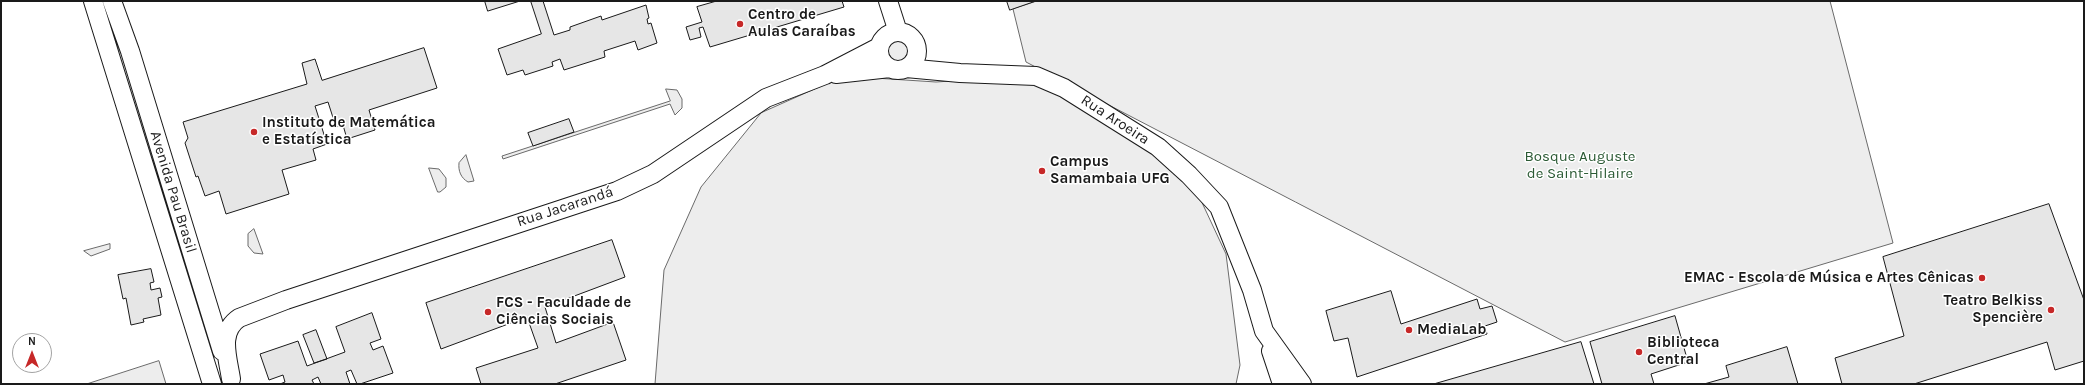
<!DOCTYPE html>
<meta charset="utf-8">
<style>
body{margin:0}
#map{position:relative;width:2085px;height:385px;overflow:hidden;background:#fff;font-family:Karla,sans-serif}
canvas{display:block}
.frame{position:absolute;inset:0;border:2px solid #1a1a1a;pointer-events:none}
.north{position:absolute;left:12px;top:333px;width:40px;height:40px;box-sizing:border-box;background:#fff;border:1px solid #a3a3a3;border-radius:50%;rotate:0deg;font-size:11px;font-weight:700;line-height:16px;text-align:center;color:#1a1a1a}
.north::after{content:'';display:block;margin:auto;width:14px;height:18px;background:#c62828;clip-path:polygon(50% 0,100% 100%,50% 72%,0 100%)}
</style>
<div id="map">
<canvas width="2085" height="385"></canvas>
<div class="frame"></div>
<div class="north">N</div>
</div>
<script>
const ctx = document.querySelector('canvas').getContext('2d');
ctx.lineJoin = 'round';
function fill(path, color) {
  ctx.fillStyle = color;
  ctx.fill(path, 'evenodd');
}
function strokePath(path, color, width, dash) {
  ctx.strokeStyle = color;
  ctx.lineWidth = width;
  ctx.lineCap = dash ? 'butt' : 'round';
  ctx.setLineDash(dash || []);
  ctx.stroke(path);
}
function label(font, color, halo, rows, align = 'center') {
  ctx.font = font + ' Karla,sans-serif';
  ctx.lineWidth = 3;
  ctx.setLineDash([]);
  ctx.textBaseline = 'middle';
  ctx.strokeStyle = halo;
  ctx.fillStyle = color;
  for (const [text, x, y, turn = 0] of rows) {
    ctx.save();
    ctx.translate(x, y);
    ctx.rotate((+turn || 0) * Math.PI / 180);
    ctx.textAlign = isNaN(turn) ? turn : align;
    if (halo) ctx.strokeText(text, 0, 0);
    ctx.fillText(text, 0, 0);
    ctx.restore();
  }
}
const green = new Path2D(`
 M1037,1H1830L1893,243L1565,342L1026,62L1013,9Z
 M886 52a12 12 0 1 1 24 0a12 12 0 1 1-24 0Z
 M844,76L936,82L1026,76L1107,121L1191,179L1226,254L1240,365L1236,384H655L664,270L701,187L761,113Z
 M666,89L677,90L682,99V108L675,115L670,104L503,159L502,156L670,101Z
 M466,155L474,181L468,182C461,178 458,171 459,163Z
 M429,168L439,169L446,178V187L440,192H438Z
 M254,229L263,254L254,253L248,246V234Z
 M110,244V249L91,256L84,251Z
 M159,361L166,384H87Z`);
fill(green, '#ededed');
strokePath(green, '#6a6a6a', 1);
const building = new Path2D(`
 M485,1H520L488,11Z
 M531,1H543L554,35L570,30V27L601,16L602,20L646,5L649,18L647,19L648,24L651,23L657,43L638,50L635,41L604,51L605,57L564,70L560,59L552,62L553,66L525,75L523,70L507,75L498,49L541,34Z
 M717,1H842L844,7L710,47L703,27L699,28L701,37L690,40L686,27L702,22L697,7Z
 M1007,1H1036L1010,10Z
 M424,48L437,88L369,110L375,130L347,139L343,125L336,127L328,102L315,106L327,144L313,149L316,160L282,170L289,194L226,214L219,191L205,196L198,176L196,177L185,143L188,138L183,122L307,84L302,63L315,59L322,80Z
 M569,119L574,132L533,146L528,133Z
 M2049,204L2084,300V361L2055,370L2047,342L1914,384H1842L1835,358L1904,336L1883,257Z
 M612,240L625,277L545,307L556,343L613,322L626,360L555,384H481L476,368L538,348L527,317L441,349L426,303Z
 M151,269L154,282L150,283L151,290L160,288L162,297L158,298L161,315L143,319L144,322L131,325L126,298L123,299L118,275Z
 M1391,291L1401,324L1477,299L1480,309L1492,306L1497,322L1485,326L1487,334L1357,377L1348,338L1334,341L1326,311Z
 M372,313L381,339L370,343L373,350L383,346L393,373L360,384H357L351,370L346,372L350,384H321L318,377L312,380L314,384H280L285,382L283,375L269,380L260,354L298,341L307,366L345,352L336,327Z
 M1675,316L1688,362L1651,374L1654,384H1602L1590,342Z
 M316,330L327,359L314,363L303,335Z
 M1581,342L1594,384H1434Z
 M1787,347L1798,384H1704L1729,377L1726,366Z`);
fill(building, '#e6e6e6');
strokePath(building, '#1a1a1a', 1);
const tertiary = new Path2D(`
 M93,1L212,384
 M112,1L130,51L222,351
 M888,1L898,32
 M879 51a19 19 0 1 1 38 0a19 19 0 1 1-38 0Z
 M906,68L960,73L1036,76L1064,88L1158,147L1189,175L1219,207L1252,290L1264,331L1302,384
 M836,74L890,68
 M1271,351L1282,384
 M231,379C228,358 218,332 239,318L286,300L617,191L653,174L766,98L825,75L879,47`);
strokePath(tertiary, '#1a1a1a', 20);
strokePath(tertiary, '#fff', 18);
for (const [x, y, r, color] of [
 [740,24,4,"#c62828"],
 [254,132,4,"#c62828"],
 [1042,171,4,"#c62828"],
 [1982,278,4,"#c62828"],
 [2051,310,4,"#c62828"],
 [488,312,4,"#c62828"],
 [1409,330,4,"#c62828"],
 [1639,352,4,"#c62828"]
]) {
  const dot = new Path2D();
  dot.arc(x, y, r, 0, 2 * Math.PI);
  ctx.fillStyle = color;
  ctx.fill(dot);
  strokePath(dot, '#fff', 1.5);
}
label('bold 15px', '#1a1a1a', '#fff', [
 ["Centro de",748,15],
 ["Aulas Caraíbas",748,32],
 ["Instituto de Matemática",262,123],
 ["e Estatística",262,140],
 ["Campus",1050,162],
 ["Samambaia UFG",1050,179],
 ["EMAC - Escola de Música e Artes Cênicas",1974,278,"right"],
 ["Teatro Belkiss",2043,301,"right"],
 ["Spencière",2043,318,"right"],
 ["FCS - Faculdade de",496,303],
 ["Ciências Sociais",496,320],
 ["MediaLab",1417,330],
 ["Biblioteca",1647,343],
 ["Central",1647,360]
], 'left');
label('15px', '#1a1a1a', '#fff', [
 ["Rua Aroeira",1115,120,33],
 ["Avenida Pau Brasil",173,192,73],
 ["Rua Jacarandá",565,207,-18]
]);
label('15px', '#2b5a34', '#fff', [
 ["Bosque Auguste",1580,157],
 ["de Saint-Hilaire",1580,174]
]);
</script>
